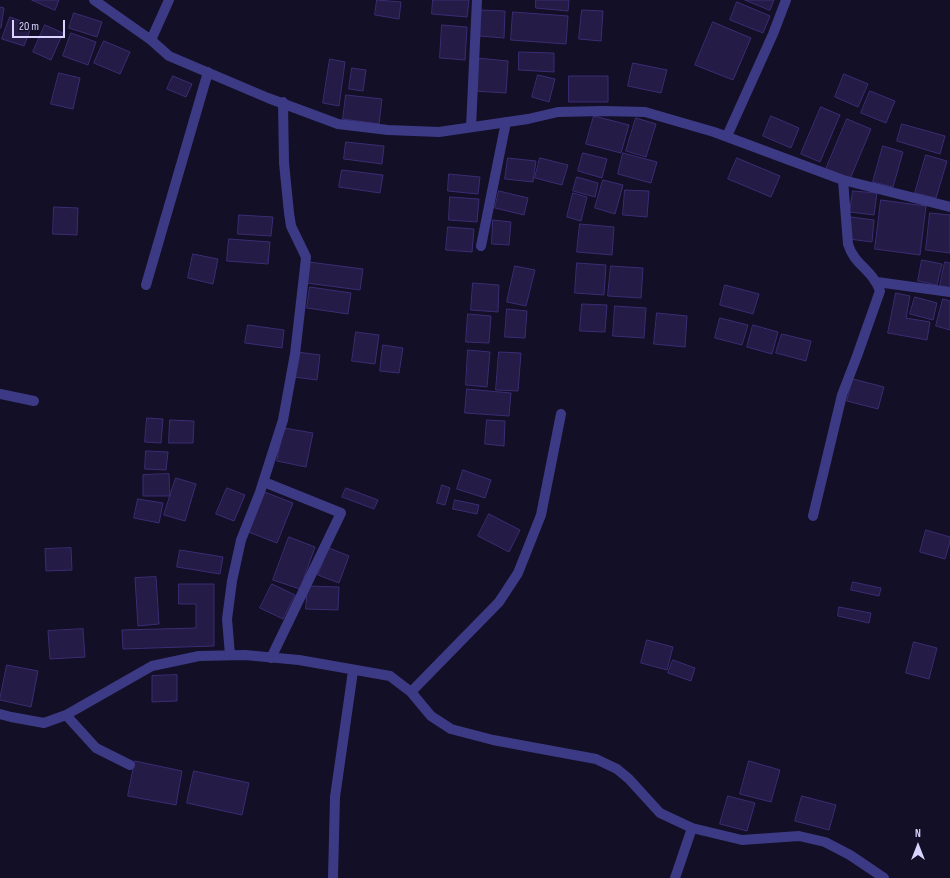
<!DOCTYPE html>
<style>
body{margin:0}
#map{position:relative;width:950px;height:878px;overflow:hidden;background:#130f26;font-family:"Sofia Sans Condensed",sans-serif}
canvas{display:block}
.north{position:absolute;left:898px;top:826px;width:40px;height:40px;-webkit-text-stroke:3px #130f26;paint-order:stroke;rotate:0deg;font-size:11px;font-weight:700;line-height:16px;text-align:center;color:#d9d4ff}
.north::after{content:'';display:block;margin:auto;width:14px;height:18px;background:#d9d4ff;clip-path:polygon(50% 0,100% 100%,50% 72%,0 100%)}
.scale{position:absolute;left:12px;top:20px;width:53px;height:18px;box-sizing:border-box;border:2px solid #d9d4ff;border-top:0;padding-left:5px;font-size:12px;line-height:14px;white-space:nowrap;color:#d9d4ff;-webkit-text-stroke:3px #130f26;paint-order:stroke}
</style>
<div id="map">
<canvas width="950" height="878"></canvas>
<div class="north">N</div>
<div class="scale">20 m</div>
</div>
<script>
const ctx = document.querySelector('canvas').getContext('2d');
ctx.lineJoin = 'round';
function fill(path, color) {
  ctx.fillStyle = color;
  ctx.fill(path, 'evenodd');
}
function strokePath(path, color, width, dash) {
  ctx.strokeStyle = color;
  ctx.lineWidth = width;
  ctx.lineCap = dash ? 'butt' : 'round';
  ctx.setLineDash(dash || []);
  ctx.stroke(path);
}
const building = new Path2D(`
 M32,0H59L55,10Z
 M377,0L401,2L399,19L375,15Z
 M433,0H469L467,17L432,14Z
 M536,0H569L568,11L536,8Z
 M745,0H774L770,10Z
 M737,2L770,16L763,33L730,20Z
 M0,7L4,8L1,28H0Z
 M481,10L505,11L504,38L479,36Z
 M582,10L603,11L601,41L579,39Z
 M513,12L568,16L566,44L511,40Z
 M74,13L102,22L97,37L69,28Z
 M10,17L32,25L24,46L2,39Z
 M713,22L751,38L733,80L695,65Z
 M45,25L63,33L51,60L33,52Z
 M442,25L467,27L465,60L440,58Z
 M71,33L96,42L88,65L63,56Z
 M104,41L130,52L120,74L94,63Z
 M519,52L554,53V72L519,70Z
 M477,58L508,61L506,93L474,91Z
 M330,59L345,62L339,106L323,103Z
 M633,63L667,70L661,93L628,86Z
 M352,68L366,70L363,91L349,89Z
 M59,73L80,78L73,109L51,104Z
 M844,74L868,84L858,107L835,97Z
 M538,75L555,79L549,102L532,97Z
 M173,76L192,84L186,97L167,89Z
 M569,76H608V102H569Z
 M870,91L895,101L886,123L861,113Z
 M346,95L382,99L379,124L343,119Z
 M821,107L840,115L820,162L801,154Z
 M594,116L629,125L621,153L586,144Z
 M771,116L799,128L791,148L763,136Z
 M636,118L656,124L646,157L626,151Z
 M847,119L871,129L850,179L826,169Z
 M902,124L945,136L940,154L897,141Z
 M346,142L384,146L382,164L344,159Z
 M883,146L903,152L893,187L873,182Z
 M583,153L607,159L602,178L578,171Z
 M623,153L657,162L651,183L618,174Z
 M926,155L947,161L936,198L915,193Z
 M508,158L536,161L533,182L505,179Z
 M540,158L568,165L562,185L535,178Z
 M737,158L780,176L771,197L728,179Z
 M342,170L383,175L380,193L339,187Z
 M449,174L480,177L478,194L448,191Z
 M577,177L598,183L595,197L573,191Z
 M603,180L623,185L615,214L595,208Z
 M625,190L649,191L647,217L623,215Z
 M499,191L528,198L524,215L495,208Z
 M853,191L877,193L874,215L850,212Z
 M573,193L587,197L581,221L567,217Z
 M450,197L479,199L477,222L449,220Z
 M881,200L926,206L920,255L875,249Z
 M54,207L78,208L77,235L53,234Z
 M930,213L950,215V253L926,250Z
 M239,215L273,217L271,236L238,234Z
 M851,217L874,220L872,242L849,239Z
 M493,220L511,222L509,245L492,244Z
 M580,224L614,227L612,255L577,252Z
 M448,227L474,229L472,252L446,250Z
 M229,239L270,242L268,264L227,261Z
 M193,254L218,259L213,284L188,278Z
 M922,260L942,264L937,285L918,281Z
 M309,262L363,269L360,290L306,283Z
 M945,262L950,263V288L940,286Z
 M577,263L606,265L604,295L575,293Z
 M515,266L535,270L526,306L507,302Z
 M611,266L643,268L641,298L608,296Z
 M473,283L499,285L498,312L471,310Z
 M725,285L759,294L753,314L720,305Z
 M310,287L351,293L348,314L307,308Z
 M896,293L910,296L906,318L930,322L927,340L888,333Z
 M915,297L937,303L933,320L910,314Z
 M943,299L950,301V330L936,326Z
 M582,304L607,305L605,332L580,331Z
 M615,306L646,308L644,338L613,336Z
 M507,309L527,311L525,338L505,337Z
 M657,313L687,316L685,347L654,344Z
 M468,314L491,316L489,343L466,342Z
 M720,318L748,325L742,345L715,338Z
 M248,325L284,330L282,348L245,343Z
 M753,325L778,332L772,354L747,347Z
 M356,332L379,335L375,364L352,361Z
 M782,334L811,341L806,361L776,353Z
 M383,345L403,348L399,373L380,371Z
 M468,350L490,352L487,387L466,385Z
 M297,352L320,355L317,380L294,377Z
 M499,352L521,353L518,391L496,390Z
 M853,379L884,387L878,409L847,401Z
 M467,389L511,393L509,416L465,413Z
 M147,418L163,419L161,443L145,442Z
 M170,420L194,421L193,443H169Z
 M487,420L505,421L504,446L485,444Z
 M284,428L313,433L306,467L277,461Z
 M146,451L168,452L166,470L145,469Z
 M463,470L491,480L485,498L457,489Z
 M169,474L170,496H143V475Z
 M176,478L196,484L185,521L164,515Z
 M442,485L450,488L445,505L437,503Z
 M227,488L245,495L234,521L216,514Z
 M346,488L378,500L374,509L342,497Z
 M262,491L293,503L277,543L246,531Z
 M138,499L163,503L159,523L134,518Z
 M455,500L479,505L477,514L453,509Z
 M489,514L520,530L509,552L478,536Z
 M926,530L950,537V542L945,559L920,552Z
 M289,537L315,547L300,589L273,580Z
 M71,548L72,570L46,571L45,549Z
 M329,548L349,556L339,583L318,575Z
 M180,550L223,557L220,574L177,567Z
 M156,577L159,624L138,626L135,578Z
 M853,582L881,588L879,596L851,590Z
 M179,584H214V646L123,649L122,630L196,628V604H179Z
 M272,584L295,595L283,619L260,608Z
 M308,586L339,587L338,610L306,609Z
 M839,607L871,613L869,623L838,616Z
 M83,629L85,657L50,659L48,631Z
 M647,640L673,647L667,670L641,663Z
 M914,642L937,648L929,679L906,673Z
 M673,660L695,668L691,681L668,673Z
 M7,665L38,671L31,707L0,700Z
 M177,675V701L152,702V676Z
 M135,761L182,771L176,805L128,796Z
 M749,761L780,770L771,802L740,794Z
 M194,771L249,783L242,815L187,803Z
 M728,796L755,803L747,831L720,824Z
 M802,796L836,805L829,830L795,821Z`);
fill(building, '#241b47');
strokePath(building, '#3b2d73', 1);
strokePath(new Path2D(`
 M94,0L151,40L169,56L268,98L338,124L388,130L439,132L528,119L558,112L603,111L645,112L714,132L843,180L950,207
 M151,40L169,0
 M471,127L477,0
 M727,136L773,34L786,0
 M481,246L506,122
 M877,282L950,292
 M146,285L208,72
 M0,394L34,401
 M264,482L341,513L271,658
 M813,516L842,395L857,356L880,291C873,270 854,265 848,244L843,180
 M230,655L227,619L232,581L241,540L260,492L283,420L295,354L305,267L306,257L291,226L289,213L284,163L283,102
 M411,692L499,602L518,573L541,515L561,414
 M0,714L11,717L44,723L66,715L152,666L199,656L245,655L299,660L390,676L411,692L431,716L451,729L493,740L596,759L617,769L629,779L660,813L692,828L742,840L799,836L825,842L850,855L884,878
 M66,715L96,748L130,765
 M333,878L335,797L353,671
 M675,878L692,828`), '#3d3a85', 10);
</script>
